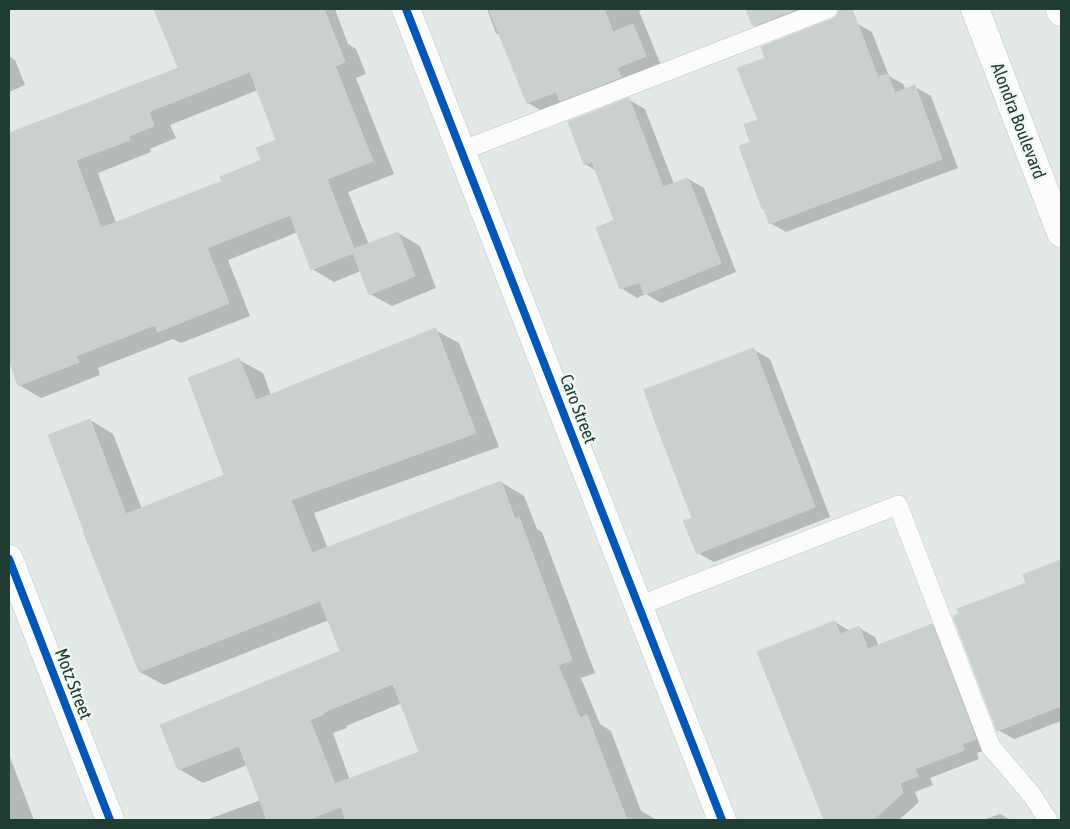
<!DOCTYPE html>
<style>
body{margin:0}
#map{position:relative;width:1070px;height:829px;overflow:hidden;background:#e3e9e6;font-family:"Asap Condensed",sans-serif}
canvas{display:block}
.frame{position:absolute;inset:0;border:10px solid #1f3d32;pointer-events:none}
</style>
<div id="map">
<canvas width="1070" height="829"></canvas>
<div class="frame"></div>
</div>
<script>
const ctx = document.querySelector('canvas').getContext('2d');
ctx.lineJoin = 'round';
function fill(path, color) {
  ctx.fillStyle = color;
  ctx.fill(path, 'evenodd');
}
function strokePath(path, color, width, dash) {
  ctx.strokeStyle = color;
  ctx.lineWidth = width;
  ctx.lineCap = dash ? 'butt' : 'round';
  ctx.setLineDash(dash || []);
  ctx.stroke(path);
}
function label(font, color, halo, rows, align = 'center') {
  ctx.font = font + ' "Asap Condensed",sans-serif';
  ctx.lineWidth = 4.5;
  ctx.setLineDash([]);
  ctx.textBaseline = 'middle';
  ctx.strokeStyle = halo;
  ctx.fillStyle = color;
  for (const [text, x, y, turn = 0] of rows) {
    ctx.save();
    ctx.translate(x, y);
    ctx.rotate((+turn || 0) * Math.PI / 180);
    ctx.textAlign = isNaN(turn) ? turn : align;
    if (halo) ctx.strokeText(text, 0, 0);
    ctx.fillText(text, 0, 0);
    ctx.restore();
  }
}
fill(new Path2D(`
 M156,9H335L348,44L356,49L366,74L356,78L394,174L348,192L369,245L398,233L420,246L436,288L392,306L370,294L361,271L334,282L312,269L298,232L228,260L250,316L181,343L173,339L98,368L100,375L41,398L19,385L9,357V137L180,69ZM258,90L277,141L262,161L223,182L116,223L98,173L151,152L150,149L176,138L170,125Z
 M487,9H646L639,11L661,65L544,112L528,103L501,36L496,33Z
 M747,9H828L770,35L754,25Z
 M856,23L872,32L889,76L903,84L906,90L915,87L931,96L958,168L786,232L770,223L766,210L763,209L760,120Z
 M9,56L15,60L25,85L9,92Z
 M629,100L645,109L674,184L688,179L704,188L736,272L661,303L646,294L637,298L621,288L616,221L597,171L585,164Z
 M435,330L459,343L499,447L314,513L328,549L501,482L524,496L537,529L542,532L595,673L581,678L600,724L611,731L641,811L657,820H206L261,800L247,765L203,783L179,769L342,652L329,620L164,685L140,672L108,588L90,420L113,434L142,509L226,476L239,360L263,373L271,395ZM402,703L421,753L350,780L333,733L347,728L346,726Z
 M754,350L770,359L830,517L714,562L698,553L693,519Z
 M1061,562V721L1014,739L998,730L1028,583L1025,576Z
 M835,622L850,631L859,628L875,637L879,646L932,626L948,635L991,748L977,753L979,759L930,778L933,785L915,792L919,802L899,820H825L759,653Z
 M9,754L16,773L34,820H9Z
 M1000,814L1011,820H983Z`), '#0003');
const building = new Path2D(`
 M154,9H324L345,62L335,66L373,161L327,179L354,249L398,232L415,276L369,295L353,253L311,270L290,215L207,248L229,303L158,332L155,325L76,356L79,362L18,386L9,360V133L178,68ZM250,72L276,140L256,148L261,160L220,177L222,181L101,228L76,160L130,140L129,136L154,126L149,112Z
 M489,9H604L613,32L633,24L646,56L617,68L621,77L560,101L556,92L527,103Z
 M746,9H797L753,26Z
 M839,9H852L878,77L887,74L895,93L915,85L942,159L769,224L764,209H762L739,146L750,142L744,124L758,120L737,68L765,58L761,47L832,19L837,16Z
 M629,98L663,187L688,178L721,263L644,295L640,283L637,284V283L620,289L596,228L614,220L592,162L584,165L568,122Z
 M436,328L476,433L291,500L312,553L501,481L515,519L519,517L572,660L558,665L580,718L587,715L627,820H346L341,807L307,820H267L239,746L178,770L160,725L340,651L320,601L139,672L83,531H84L48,435L90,419L126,514L224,475L188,378L239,358L256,400ZM393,684L419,752L335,784L310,720L324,714L323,713Z
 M754,348L815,507L697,554L683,521L692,518L657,427L644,390Z
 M1061,560V706L997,731L953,616L959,614L957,609L1026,583L1023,575Z
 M835,621L840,634L859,626L868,649L932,624L976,739L962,744L964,750L915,769L918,776L900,783L903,793L873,820H824L757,652Z`);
fill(building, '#cad0cd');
strokePath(building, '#cbd2cf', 1);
const lane = new Path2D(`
 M461,151L828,9
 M638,606L898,505L991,747L1032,795L1048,820`);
const street = new Path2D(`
 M406,9L722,820
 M9,559L110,820`);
const secondary = new Path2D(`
 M975,9L1061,233
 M1060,9L1061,12`);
strokePath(lane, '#c0c6c3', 20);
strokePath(street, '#c0c6c3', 29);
strokePath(secondary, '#bcc5c1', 29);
strokePath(lane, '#fbfcfb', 19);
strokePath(street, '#fbfcfb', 28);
strokePath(secondary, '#fbfcfb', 28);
strokePath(new Path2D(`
 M406,9L722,820
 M9,559L110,820`), '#0057b8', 8);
label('18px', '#1f3d32', '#f0f8f3', [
 ["Alondra Boulevard",1018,121,69],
 ["Caro Street",578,409,69],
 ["Motz Street",73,684,69]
]);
</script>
